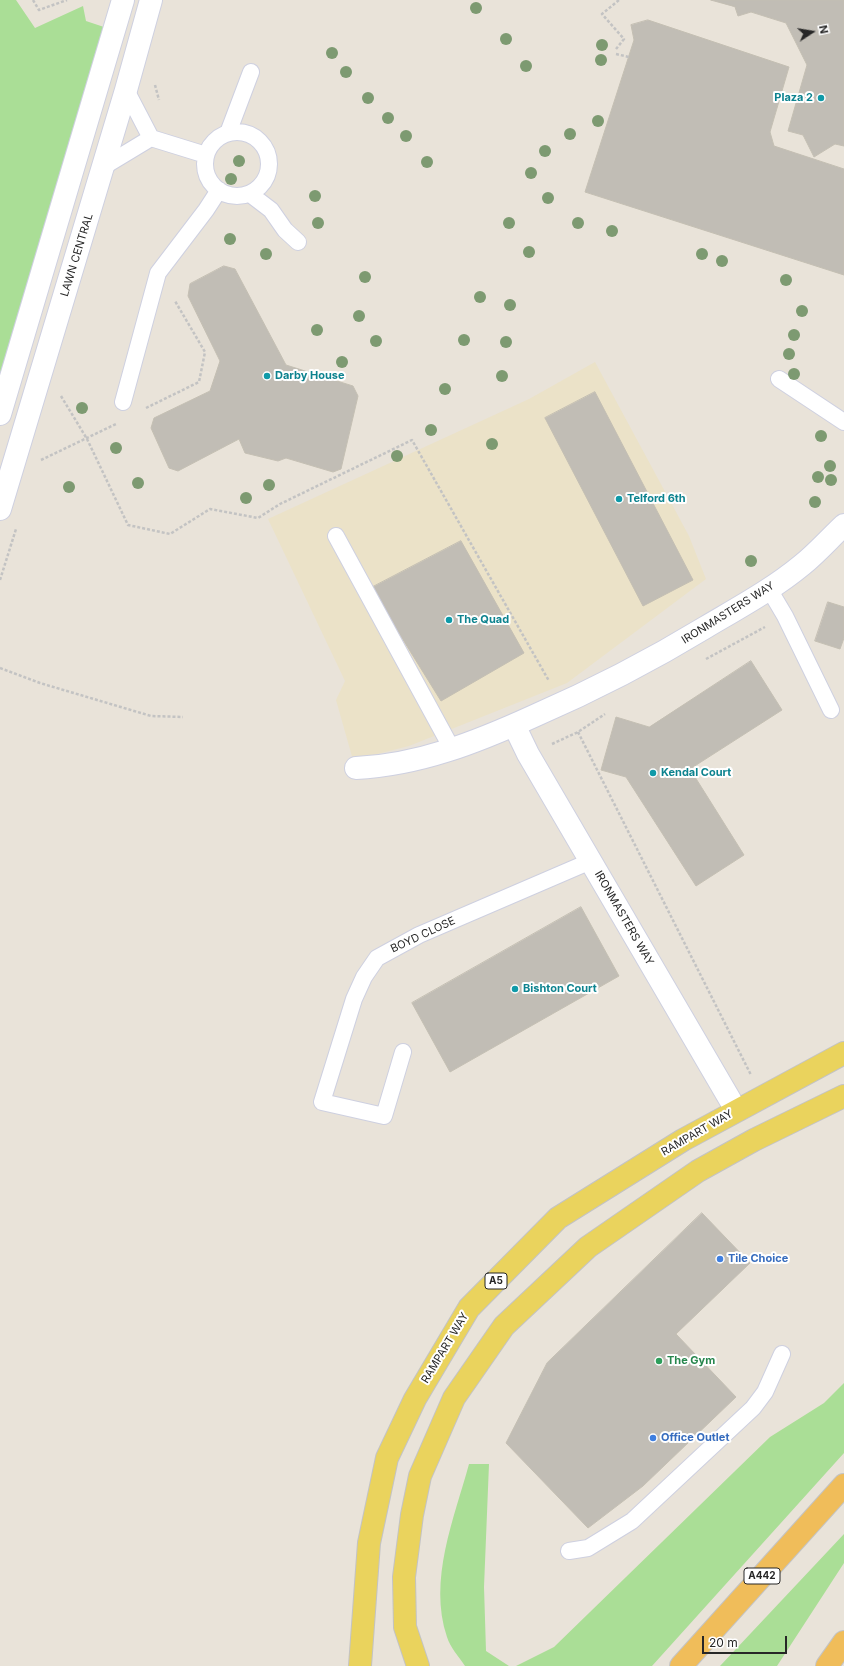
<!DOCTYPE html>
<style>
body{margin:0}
#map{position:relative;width:844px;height:1666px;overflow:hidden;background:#e9e3d9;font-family:Inter,sans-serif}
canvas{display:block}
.north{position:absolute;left:792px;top:12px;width:40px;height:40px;-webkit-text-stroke:3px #fff;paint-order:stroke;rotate:78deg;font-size:11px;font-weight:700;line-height:16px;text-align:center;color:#272727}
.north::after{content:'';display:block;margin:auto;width:14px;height:18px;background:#272727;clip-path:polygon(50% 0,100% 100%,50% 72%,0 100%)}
.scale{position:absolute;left:702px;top:1636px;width:85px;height:18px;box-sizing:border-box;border:2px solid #272727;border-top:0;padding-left:5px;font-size:12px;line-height:14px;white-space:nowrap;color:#272727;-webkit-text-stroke:3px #fff;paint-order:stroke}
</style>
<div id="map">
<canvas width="844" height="1666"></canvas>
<div class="north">N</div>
<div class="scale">20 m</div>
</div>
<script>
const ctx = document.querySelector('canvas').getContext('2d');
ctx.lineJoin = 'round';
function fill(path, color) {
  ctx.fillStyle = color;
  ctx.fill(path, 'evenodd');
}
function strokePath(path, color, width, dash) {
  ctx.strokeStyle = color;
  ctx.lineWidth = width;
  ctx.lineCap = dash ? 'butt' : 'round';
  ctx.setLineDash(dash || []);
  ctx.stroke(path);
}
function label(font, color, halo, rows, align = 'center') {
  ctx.font = font + ' Inter,sans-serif';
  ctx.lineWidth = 4;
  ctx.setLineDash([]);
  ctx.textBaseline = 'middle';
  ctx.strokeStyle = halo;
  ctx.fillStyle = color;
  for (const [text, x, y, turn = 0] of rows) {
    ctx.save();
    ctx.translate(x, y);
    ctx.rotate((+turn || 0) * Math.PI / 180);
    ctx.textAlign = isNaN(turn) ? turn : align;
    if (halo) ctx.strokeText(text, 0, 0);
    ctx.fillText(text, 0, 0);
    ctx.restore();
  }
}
fill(new Path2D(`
 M595,362L689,536L706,579L567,683L409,746L353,760L336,700L345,681L268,519L529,399Z`), '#ebe2c8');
fill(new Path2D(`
 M0,0H16L35,28L83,6L86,21L104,27L0,376Z
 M844,1383V1453L652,1666H516L554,1647L770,1437L824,1403Z
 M469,1464H489L484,1587L486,1651L509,1666H465C459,1657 450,1647 447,1637C428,1580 454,1519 469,1464Z
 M844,1534V1563L777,1666H720Z`), '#aade96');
const building = new Path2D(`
 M711,0H844V146L835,144L814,157L803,135L788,131L807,65L786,23L751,12L738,16L735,7Z
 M648,20L789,67L770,132L774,146L844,169V275L585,192L634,40L631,25Z
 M224,266L235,269L286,365L353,386L358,396L341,469L333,472L286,458L278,461L245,453L239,439L178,471L169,468L151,428L154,418L210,391L220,361L188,296L190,284Z
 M595,392L693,580L643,606L545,418Z
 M461,541L524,653L441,701L371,588Z
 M828,602L844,607V638L840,649L815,641Z
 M751,661L782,710L690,769L744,855L696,886L626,777L601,770L616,717L649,727Z
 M581,907L619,976L450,1072L412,1003Z
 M702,1213L750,1263L676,1334L736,1397L643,1486L588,1528L506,1443L547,1363Z`);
fill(building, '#c1bdb5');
strokePath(building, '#c4bfb3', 1);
const service = new Path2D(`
 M126,90L151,138L206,155
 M205 164a32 32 0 1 1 64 0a32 32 0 1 1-64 0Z
 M228,133L251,72
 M103,167L151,138
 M250,194L271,210L285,230L298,242
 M779,379L844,422
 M123,402L158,273L206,210L219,190
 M336,536L452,749
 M769,589L785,616L831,710
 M403,1052L384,1116L322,1102L354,999L364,977L377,958L419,935L591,861
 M569,1551L588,1548L632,1521L753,1408L765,1392L782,1354`);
const tertiary = new Path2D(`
 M0,414L123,0
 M0,509L126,90L151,0
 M514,725L528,754L736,1110
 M356,768C419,765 477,742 534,716C594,690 650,661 706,627C738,608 773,589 802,565C817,553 830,538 844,525`);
const primary = new Path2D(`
 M360,1666L369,1543L387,1458L415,1399L469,1308L558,1218L683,1140L844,1053
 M418,1666L405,1627L404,1577L412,1515L420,1476L454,1398L504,1326L588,1247L698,1171L754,1140L844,1096`);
const trunk = new Path2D(`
 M681,1666L844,1485
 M827,1666L844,1642`);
strokePath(service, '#ced0e0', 18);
strokePath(tertiary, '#ced0e0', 24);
strokePath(primary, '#c3c3c3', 24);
strokePath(trunk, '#c3c3c3', 24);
strokePath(new Path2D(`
 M33,0L39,10L67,0
 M616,49L624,39L602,14L619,0
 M616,54L629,57
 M155,85L159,100
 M61,396L87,439L128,525L170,534L210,509L258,518L280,504L412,440L549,681
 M146,408L199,382L205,352L175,301
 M41,460L116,424
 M0,580L16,529
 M706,659L765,627
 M0,668L40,683L151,716L183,717
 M578,732L751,1075
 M552,744L578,732L605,714`), '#c3c3c3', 2.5, [3, 2]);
strokePath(service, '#fff', 16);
strokePath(tertiary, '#fff', 22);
strokePath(primary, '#ead35d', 22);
strokePath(trunk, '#f0bd5a', 22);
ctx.fillStyle = '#7d9a71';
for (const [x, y] of [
 [476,8],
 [506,39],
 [602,45],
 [332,53],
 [601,60],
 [526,66],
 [346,72],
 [368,98],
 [388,118],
 [598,121],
 [570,134],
 [406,136],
 [545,151],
 [239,161],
 [427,162],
 [531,173],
 [231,179],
 [315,196],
 [548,198],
 [318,223],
 [509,223],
 [578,223],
 [612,231],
 [230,239],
 [529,252],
 [266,254],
 [702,254],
 [722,261],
 [365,277],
 [786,280],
 [480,297],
 [510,305],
 [802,311],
 [359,316],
 [317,330],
 [794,335],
 [464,340],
 [376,341],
 [506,342],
 [789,354],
 [342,362],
 [794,374],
 [502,376],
 [445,389],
 [82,408],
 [431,430],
 [821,436],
 [492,444],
 [116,448],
 [397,456],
 [830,466],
 [818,477],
 [831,480],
 [138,483],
 [269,485],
 [69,487],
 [246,498],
 [815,502],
 [751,561]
]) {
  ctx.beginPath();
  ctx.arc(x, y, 6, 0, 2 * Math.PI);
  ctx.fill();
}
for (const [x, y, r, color] of [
 [821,98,4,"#0f9aa8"],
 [267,376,4,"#0f9aa8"],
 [619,499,4,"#0f9aa8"],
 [449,620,4,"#0f9aa8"],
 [653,773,4,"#0f9aa8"],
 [515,989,4,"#0f9aa8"],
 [720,1259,4,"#3f7fe0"],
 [659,1361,4,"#2e9e5b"],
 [653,1438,4,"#3f7fe0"]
]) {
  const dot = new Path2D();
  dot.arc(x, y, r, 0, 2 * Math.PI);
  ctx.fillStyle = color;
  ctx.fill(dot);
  strokePath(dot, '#fff', 1.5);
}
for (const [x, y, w] of [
 [496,1281,22],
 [762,1576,36]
]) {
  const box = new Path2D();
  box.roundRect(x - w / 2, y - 8, w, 16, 3);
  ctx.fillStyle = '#fff';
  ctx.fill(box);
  strokePath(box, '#272727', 1);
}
label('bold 10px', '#272727', null, [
 ["A5",496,1281],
 ["A442",762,1576]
]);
label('bold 11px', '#0d838f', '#fff', [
 ["Plaza 2",813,98,"right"],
 ["Darby House",275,376],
 ["Telford 6th",627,499],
 ["The Quad",457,620],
 ["Kendal Court",661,773],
 ["Bishton Court",523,989]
], 'left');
label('11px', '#272727', '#fff', [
 ["LAWN CENTRAL",77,255,-73],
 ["IRONMASTERS WAY",728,613,-32],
 ["IRONMASTERS WAY",624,918,60],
 ["BOYD CLOSE",423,935,-25],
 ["RAMPART WAY",697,1133,-30],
 ["RAMPART WAY",445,1348,-59]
]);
label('bold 11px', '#366cbe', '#fff', [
 ["Tile Choice",728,1259],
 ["Office Outlet",661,1438]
], 'left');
label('bold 11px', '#27864d', '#fff', [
 ["The Gym",667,1361]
], 'left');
</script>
